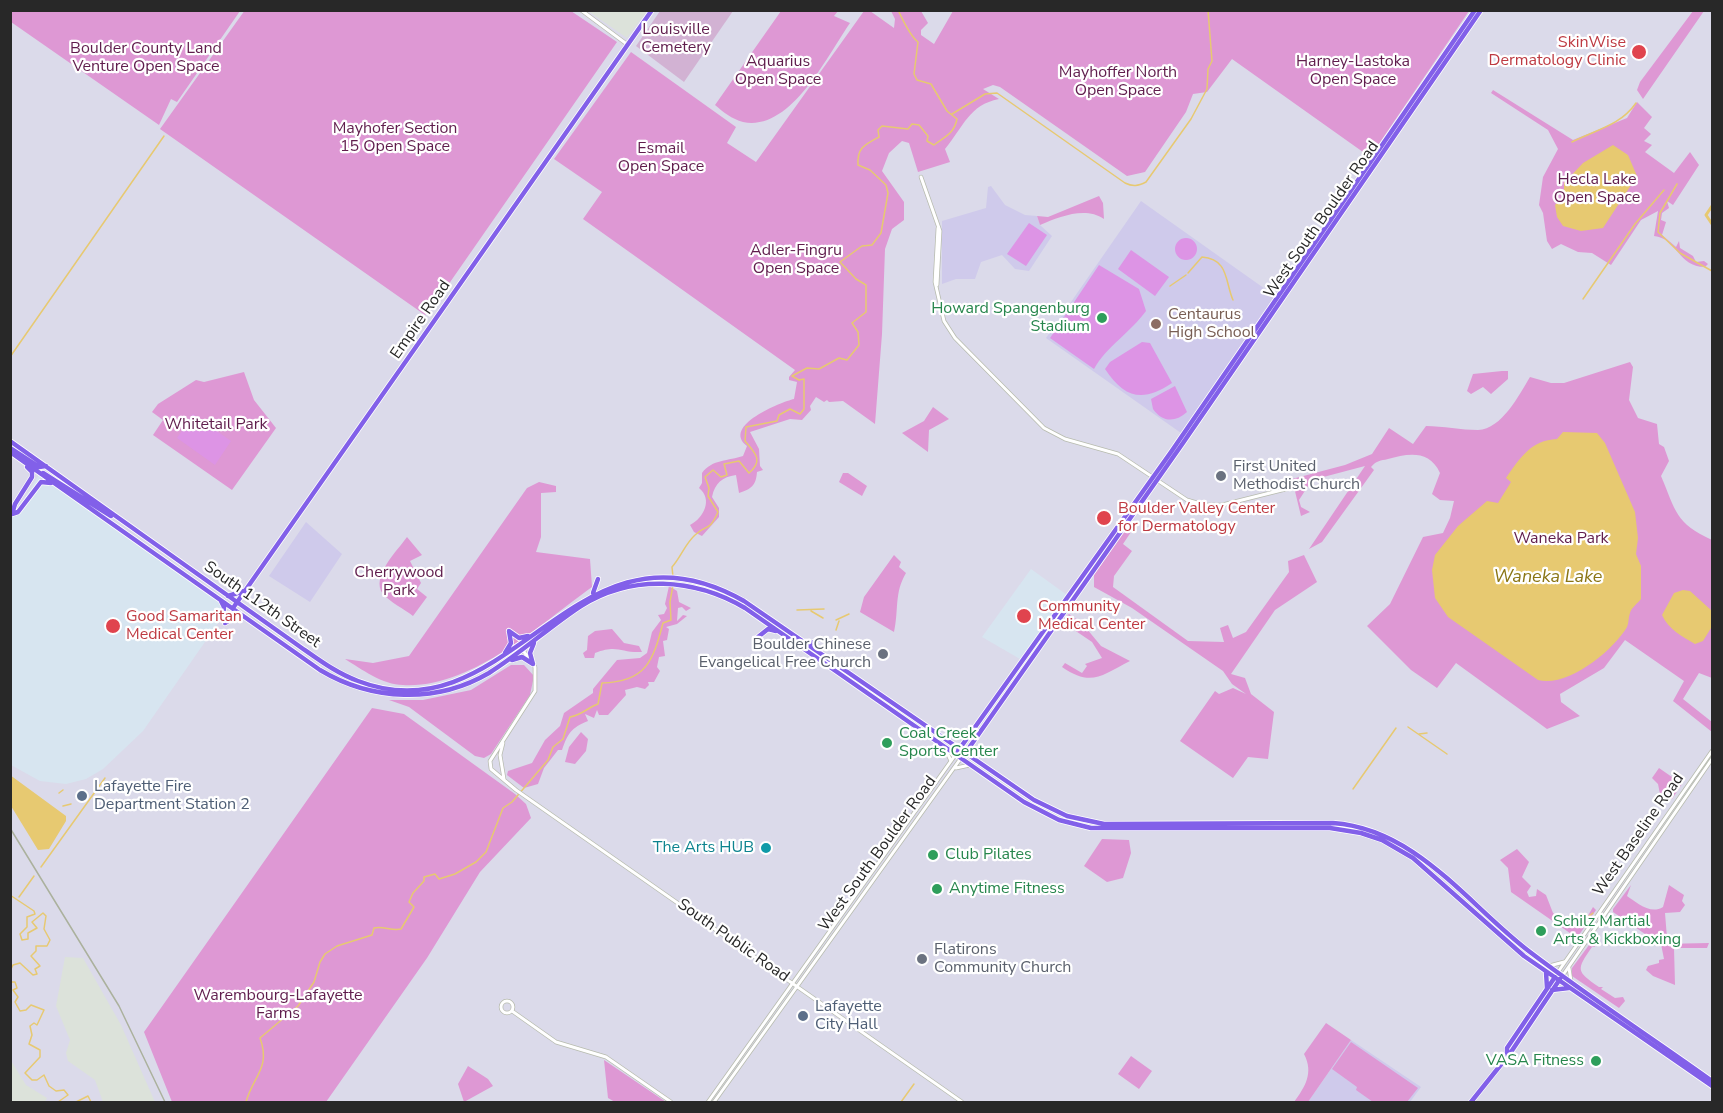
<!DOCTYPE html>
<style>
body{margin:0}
#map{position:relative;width:1723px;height:1113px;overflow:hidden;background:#dbdaea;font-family:"Nunito Sans",sans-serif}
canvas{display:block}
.frame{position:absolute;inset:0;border:12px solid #282828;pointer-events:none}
</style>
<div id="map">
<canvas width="1723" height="1113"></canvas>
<div class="frame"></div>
</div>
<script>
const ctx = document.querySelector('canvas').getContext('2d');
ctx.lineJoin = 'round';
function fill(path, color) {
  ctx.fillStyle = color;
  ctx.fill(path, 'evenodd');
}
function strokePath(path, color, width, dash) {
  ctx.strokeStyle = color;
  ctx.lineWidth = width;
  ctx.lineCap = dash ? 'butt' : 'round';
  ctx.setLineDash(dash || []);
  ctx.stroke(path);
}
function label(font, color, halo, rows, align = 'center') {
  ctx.font = font + ' "Nunito Sans",sans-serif';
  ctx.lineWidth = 4.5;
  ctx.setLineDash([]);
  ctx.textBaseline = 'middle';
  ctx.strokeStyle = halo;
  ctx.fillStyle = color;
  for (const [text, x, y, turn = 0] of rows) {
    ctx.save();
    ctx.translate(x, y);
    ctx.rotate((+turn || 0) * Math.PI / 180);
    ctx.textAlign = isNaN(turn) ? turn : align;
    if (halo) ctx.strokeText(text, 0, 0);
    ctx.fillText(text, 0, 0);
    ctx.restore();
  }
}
fill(new Path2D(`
 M588,11H647L627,38Z
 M65,957L83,958L121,1025L155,1102H103L95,1080L68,1061L66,1053L70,1040L56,1006Z
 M10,1059L26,1085L47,1098L45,1102H11Z`), '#dce2da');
fill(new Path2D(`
 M991,186L1005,205L1025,215L1037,216L1040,225L1052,236L1029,271L1015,269L1002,255L981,262L975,279H956L942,284V221L986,208L988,187Z
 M1141,201L1275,296L1181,433L1046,338Z
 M306,522L342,554L310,602L269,576Z
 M1351,1040L1421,1087L1410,1102H1308Z`), '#cfcaeb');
fill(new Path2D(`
 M40,473L219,599L224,607L223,616L143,731L103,769L86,779L66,784L40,781L11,765L10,515L22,503Z
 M1031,569L1067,595L1020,659L982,637Z`), '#d7e5f0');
fill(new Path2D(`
 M245,10L571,11L617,42L430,311L425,315L160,129Z
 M10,11L11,10L240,11L177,102L171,99L159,125L11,22Z
 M781,11H838L834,16L850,23C827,56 791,132 743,122C732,119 723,112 715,105Z
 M864,11H870L894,28L895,19L891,11H921L928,23L921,30V35L934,44L953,11H1469L1370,157L1232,59L1207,92L1193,94L1186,112L1145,172L1127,176L1000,87L993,85L983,89L999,99C969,105 964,126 945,149L950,162L918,172L909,143L902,141L889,153L882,171L904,202V220L892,229L885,249L882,334L875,424L843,401L829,402L827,400L824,402L816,397L810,406L811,410L802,420L790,419L750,432L759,449L760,466L763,470L757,472C756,486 751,489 739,493L736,475C722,477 715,483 712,497L719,508V517L702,536L694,532L690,525C704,518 713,499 699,488L702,483V473C712,459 729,461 743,456L747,446C721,426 781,402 794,399L797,382L789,380V377L795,370L583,219L602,192L554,159L631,52L736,127L727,143L756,162Z
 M1693,11H1704L1643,99L1637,90L1640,82Z
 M1493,90L1573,140L1627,118L1637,102L1652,117L1644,128L1651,134L1644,141L1652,145L1645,152L1674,173L1690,152L1699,165L1673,205L1667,201L1669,208L1662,213L1661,220L1666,222L1662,235L1676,247L1679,241L1680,248L1693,256L1696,262L1704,261L1708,264L1705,267C1678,267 1677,238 1654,236L1658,211L1641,220L1611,265L1592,253L1578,252L1561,244L1552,249L1547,241L1543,213L1539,205L1543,177L1558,149L1548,130L1491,93Z
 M1099,196L1103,203L1104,219C1085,206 1059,217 1040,225L1037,216L1048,217Z
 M1630,362L1633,367L1629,400L1638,418L1657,424L1659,444L1664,447L1669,461L1661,476C1676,511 1675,523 1712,540V678L1699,673L1683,699L1712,722V732L1673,701L1684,681L1625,640L1604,668L1560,694L1561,702L1580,716L1547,729L1456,663L1437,688L1411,670L1367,626L1390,604L1423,537L1443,533L1450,518L1454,501L1440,500L1432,494L1440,473C1429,449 1407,454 1388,459C1380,461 1377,460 1371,467L1374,470L1322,542L1309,549L1365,466L1312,480L1299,500L1301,507L1310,512L1301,516L1292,479L1345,465L1372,454L1389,428L1413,444L1426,426C1443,426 1461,430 1478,430C1502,429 1519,395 1530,377L1551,383H1564Z
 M1502,371H1508V379L1491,394L1483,387L1471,394L1467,391L1473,374Z
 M244,372L254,400L276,428L232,490L153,435L163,420L152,412L158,404L196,380L204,382Z
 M933,407L949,419L929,430L928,452L902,433L924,421Z
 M843,473H848L867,486L862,496L839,482Z
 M539,482L556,486V492L541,493V537L536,552L590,559L592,587C539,625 471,689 403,685C383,685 361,669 345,659L373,663L409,656L527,488Z
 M1129,530L1131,532L1123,544L1132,551L1114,576L1113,587L1188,641L1224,642L1220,628L1228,625L1233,638L1246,632L1289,572L1288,561L1304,555L1317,582L1275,610L1231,674L1245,678L1251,694L1274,712L1268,759L1248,757L1233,778L1180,741L1215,691L1219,694L1233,688L1246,694L1232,684L1223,671L1132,608L1094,587V575L1125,531Z
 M407,537L422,555L410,561L421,583L417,589L427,597L413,616C404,609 390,602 383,594C370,577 398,550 407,537Z
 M894,555L901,562L899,567L906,573C894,593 899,610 894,632L860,612L864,597Z
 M669,586L677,591L679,602L691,608L686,611L682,607L678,608L677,621L683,615L687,616L677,624L666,627L669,629L667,640L663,641L665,656L659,657L657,667L660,671L654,682H648L649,685L645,689L637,687L625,690L626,695L608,715H599L597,710L594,718L585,714L588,721C571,728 568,733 562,750H558L544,768L538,784L524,788L507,775L508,771L532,763L545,740L560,726L564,713L593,693V689L617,660L640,658L647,653L652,632L661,620L658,615L664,614L667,608L665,604Z
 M1069,614L1082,623L1101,646L1130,661C1101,676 1091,687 1062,667L1065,663L1082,673L1087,666L1085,664L1102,658L1092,642L1061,621Z
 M612,629L624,643L639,646L642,652C620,653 618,644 595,653L594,658H585L583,653L587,650L588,636L595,631Z
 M511,665H524L534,676L530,695L491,754L484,758L475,756L409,707L389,700H423L471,690Z
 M372,708L404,714L515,794L526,804L531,818L480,872L427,958L326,1102H172L144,1032Z
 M581,732L588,739L586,751L575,764L565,762L569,747Z
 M1659,768L1682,784L1672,799L1660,794L1658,784L1652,778Z
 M1102,839L1129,840L1131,853L1123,878L1107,882L1084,866Z
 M1517,849L1529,862L1522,877L1531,886L1527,892L1529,897L1536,896L1537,889L1546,895L1553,913L1569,924L1586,919L1593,907L1596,910L1577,938L1511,892L1508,868L1500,860Z
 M1631,885L1627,896C1636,902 1650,915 1663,907L1669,885L1684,895L1682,901L1685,905L1680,912L1665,913L1667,938L1645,934L1613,912V909Z
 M1592,941L1595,947H1592C1576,970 1576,971 1599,987H1603L1601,989L1615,998L1623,997L1625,1001L1619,1008L1572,976V968Z
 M1709,943L1707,948H1674L1675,985L1653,976L1646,970L1648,966L1659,963V960L1664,959L1661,944Z
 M1326,1023L1351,1040L1308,1102H1294C1305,1087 1314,1073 1304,1054Z
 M1351,1042L1418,1088L1407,1102H1373L1356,1090L1357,1087L1332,1069Z
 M1131,1056L1152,1071L1139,1089L1118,1074Z
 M604,1060L666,1102H615L608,1098Z
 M468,1066L488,1079L493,1086L464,1102L458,1084Z`), '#de98d4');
fill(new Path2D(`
 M660,11H733L684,82L636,46Z`), '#d2b2d3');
fill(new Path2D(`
 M1029,223L1047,235L1026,266L1007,254Z
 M1175 249a11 11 0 1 1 22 0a11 11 0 1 1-22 0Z
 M1131,250L1169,277L1155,296L1118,269Z
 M1099,265L1139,289L1146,311C1131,332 1106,347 1094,369L1050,338Z
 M1142,342L1150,343L1172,383C1143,403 1124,398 1105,369L1110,362Z
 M1175,386L1187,412C1175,423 1162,422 1153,409L1151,399Z
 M193,414L231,441L215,465L177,438Z`), '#dd94e5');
fill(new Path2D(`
 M1613,145L1628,155L1637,176L1603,228L1581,231L1563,226L1557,217L1555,205L1564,196V183L1583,163Z
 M1563,432L1597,433L1605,443L1635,512L1638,538L1636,554L1641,566V599C1638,603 1631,608 1630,613C1628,618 1629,623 1627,627C1613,651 1567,688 1538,680L1448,617L1435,598L1432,570L1435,555L1458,526L1487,501L1498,503L1511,482L1506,478C1520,458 1531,440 1557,439Z
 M1683,590L1690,591L1711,610V628L1703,641L1695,644C1683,637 1668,629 1662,615L1674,593Z
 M10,775L66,816V821L49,849L38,850L11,806Z`), '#e7c971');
strokePath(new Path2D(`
 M952,114L985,94L997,93L1125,183C1133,187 1138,186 1146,182L1191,119L1207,89L1208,69L1212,61L1208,10
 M1572,142C1595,130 1620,126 1636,103
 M1677,184L1660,213L1658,232L1680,253L1712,271
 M1188,273L1202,257C1229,259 1225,282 1233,300
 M1170,286L1186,275
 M1583,299L1635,224L1664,190
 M10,357L164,136
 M673,577L672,567C681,557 685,544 695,535C707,523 708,534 718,512L708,496L709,488L705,477L713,470L721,477L727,475L724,464L739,461L749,473C764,460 755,453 745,441L746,427L777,421L779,415L790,409L800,414L804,409V379L799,380L792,376L807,368L819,369L839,358L847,360L859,345L858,332L852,323L866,312V285L856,279L840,262L862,246L872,245L881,233L888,193L886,185L870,170L858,165C857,148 864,145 879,137L878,130L882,126L908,129L912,124L919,125L928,136L927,141L934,145C944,137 954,134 957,119L947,111L931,84L917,80L914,74L918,42C909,35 903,20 898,10
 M797,610L824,609
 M811,611L823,618
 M836,620L849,614
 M836,630L839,621
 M1408,727L1447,754
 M1419,734L1427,733
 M1353,789L1396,728
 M59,793L63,790
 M63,806L71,804
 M41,867L105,778
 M10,895L34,911L35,914L27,917V927L20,934L22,940L28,939V933L37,928L32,922L43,913L46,916L44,929L50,940L47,946H36V951L31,956L40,966L35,969L37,974L33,975L20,963L13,965L10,971
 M19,897L34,876
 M1578,925L1593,913
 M10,982H15L17,988L13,990L18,997L15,1002L20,1011L26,1010L31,1005L44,1010L37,1025L34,1023L30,1026L32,1035L29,1044L40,1050V1057L25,1073L32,1080H37L44,1075L49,1086L56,1091L64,1090L68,1095L58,1102
 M76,1102L88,1096L91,1102
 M246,1102C253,1076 271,1068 260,1038L298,1006L314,982L320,962L325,954L337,946L372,935L374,928C384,926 391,931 401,929L414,907L409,902L413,893L424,881V877L435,874L439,879L455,874L476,862L486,852L503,808L512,802L548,760L553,747L563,739L570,717C582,715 587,708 598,704L602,683C646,682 653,661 663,623L671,620L670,602L673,585
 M901,1102L914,1084`), '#e7c971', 1.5);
strokePath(new Path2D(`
 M1712,206L1706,215L1712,224`), '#e7c971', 3);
const secondary = new Path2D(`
 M581,10L628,45
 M921,177L940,231L937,285
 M938,228L935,282L944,321L955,338L1044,428L1065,439L1118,454L1187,500L1204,505H1222L1290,488
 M522,649L535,667V691L490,761L491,769L516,790L962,1102
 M503,743L500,755L504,779
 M945,748L951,761
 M956,768L970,765
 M1549,966L1564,962
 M1569,968L1571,981
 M1558,972L1712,751
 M1563,975L1712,759
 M501 1007a6 6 0 1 1 12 0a6 6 0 1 1-12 0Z
 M512,1011L556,1042L606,1057L671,1102
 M708,1102L956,754
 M714,1102L961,758`);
const primary = new Path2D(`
 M10,441L299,646C318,659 336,673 358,681C511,740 574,504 744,601L1034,800L1067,816L1104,824L1333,823C1417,829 1468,905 1530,952C1589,997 1652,1038 1712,1081
 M10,448L39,467L46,466
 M10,452L320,670C372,701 436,704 489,673C521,653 549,627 581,606C632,574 694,578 745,608L1024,802L1059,820L1091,828H1330L1361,833L1382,840L1413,858L1524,956L1712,1086
 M43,473L111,516
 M12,514L15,504L32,477V472L27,467
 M12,514L18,512L41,482L51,483
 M593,593L598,579
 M228,596L244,591
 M221,601L224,607L223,616
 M233,608L652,10
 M225,623L240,614
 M509,631L519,638L528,636
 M758,637L768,629L776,631
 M806,642L812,643L820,639
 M505,653L511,643L509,631
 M512,660L522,657L533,664
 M533,664L530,653L534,643
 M958,751L1171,452L1475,10
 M964,755L1183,443L1481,10
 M1546,972L1547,988
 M1552,990L1569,988
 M1507,1053V1048L1555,977
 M1471,1102L1511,1052L1560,979`);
strokePath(secondary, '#b7bbae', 4.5);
strokePath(primary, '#fff', 6);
strokePath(secondary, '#fff', 3);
strokePath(primary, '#8260e9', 4.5);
strokePath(new Path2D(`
 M10,828L119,1006L165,1102`), '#abb19d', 1.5);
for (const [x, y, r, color] of [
 [1639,52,8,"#e0444e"],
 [1102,318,6,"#2e9e5b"],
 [1156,324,6,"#8d6e63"],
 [1221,476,6,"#6b7280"],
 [1104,518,8,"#e0444e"],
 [1024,616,8,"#e0444e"],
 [113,626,8,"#e0444e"],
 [883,654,6,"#6b7280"],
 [887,743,6,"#2e9e5b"],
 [82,796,6,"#5c6f8a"],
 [766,848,6,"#0f9aa8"],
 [933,855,6,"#2e9e5b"],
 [937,889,6,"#2e9e5b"],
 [1541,931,6,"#2e9e5b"],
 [922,959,6,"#6b7280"],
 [803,1016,6,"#5c6f8a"],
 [1596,1061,6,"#2e9e5b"]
]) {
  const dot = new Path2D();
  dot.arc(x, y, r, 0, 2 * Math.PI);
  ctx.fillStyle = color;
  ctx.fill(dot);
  strokePath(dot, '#fff', 2);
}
label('16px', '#601d4d', '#fff', [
 ["Louisville",676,30],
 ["Cemetery",676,48],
 ["Boulder County Land",146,49],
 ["Venture Open Space",146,67],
 ["Aquarius",778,62],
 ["Open Space",778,80],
 ["Harney-Lastoka",1353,62],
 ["Open Space",1353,80],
 ["Mayhoffer North",1118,73],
 ["Open Space",1118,91],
 ["Mayhofer Section",395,129],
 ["15 Open Space",395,147],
 ["Esmail",661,149],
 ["Open Space",661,167],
 ["Hecla Lake",1597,180],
 ["Open Space",1597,198],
 ["Adler-Fingru",796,251],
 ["Open Space",796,269],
 ["Whitetail Park",216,425],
 ["Waneka Park",1561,539],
 ["Cherrywood",399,573],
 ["Park",399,591],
 ["Warembourg-Lafayette",278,996],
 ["Farms",278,1014]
]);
label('16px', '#be3a42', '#fff', [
 ["SkinWise",1626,43,"right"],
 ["Dermatology Clinic",1626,61,"right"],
 ["Boulder Valley Center",1118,509],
 ["for Dermatology",1118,527],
 ["Community",1038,607],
 ["Medical Center",1038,625],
 ["Good Samaritan",126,617],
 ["Medical Center",126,635]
], 'left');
label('16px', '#282828', '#fff', [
 ["West South Boulder Road",1322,220,-55],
 ["Empire Road",421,320,-55],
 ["South 112th Street",262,605,35],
 ["West Baseline Road",1639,835,-55],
 ["West South Boulder Road",878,854,-54],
 ["South Public Road",733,941,35]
]);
label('16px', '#27864d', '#fff', [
 ["Howard Spangenburg",1090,309,"right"],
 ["Stadium",1090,327,"right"],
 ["Coal Creek",899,734],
 ["Sports Center",899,752],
 ["Club Pilates",945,855],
 ["Anytime Fitness",949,889],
 ["Schilz Martial",1553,922],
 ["Arts & Kickboxing",1553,940],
 ["VASA Fitness",1584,1061,"right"]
], 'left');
label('16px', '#785e54', '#fff', [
 ["Centaurus",1168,315],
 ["High School",1168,333]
], 'left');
label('16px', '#5b616d', '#fff', [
 ["First United",1233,467],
 ["Methodist Church",1233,485],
 ["Boulder Chinese",871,645,"right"],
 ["Evangelical Free Church",871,663,"right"],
 ["Flatirons",934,950],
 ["Community Church",934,968]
], 'left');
label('16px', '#4e5e75', '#fff', [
 ["Lafayette Fire",94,787],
 ["Department Station 2",94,805],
 ["Lafayette",815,1007],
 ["City Hall",815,1025]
], 'left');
label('16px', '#0d838f', '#fff', [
 ["The Arts HUB",754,848]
], 'right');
label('italic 18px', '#8a7514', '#fff', [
 ["Waneka Lake",1548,578]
]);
</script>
